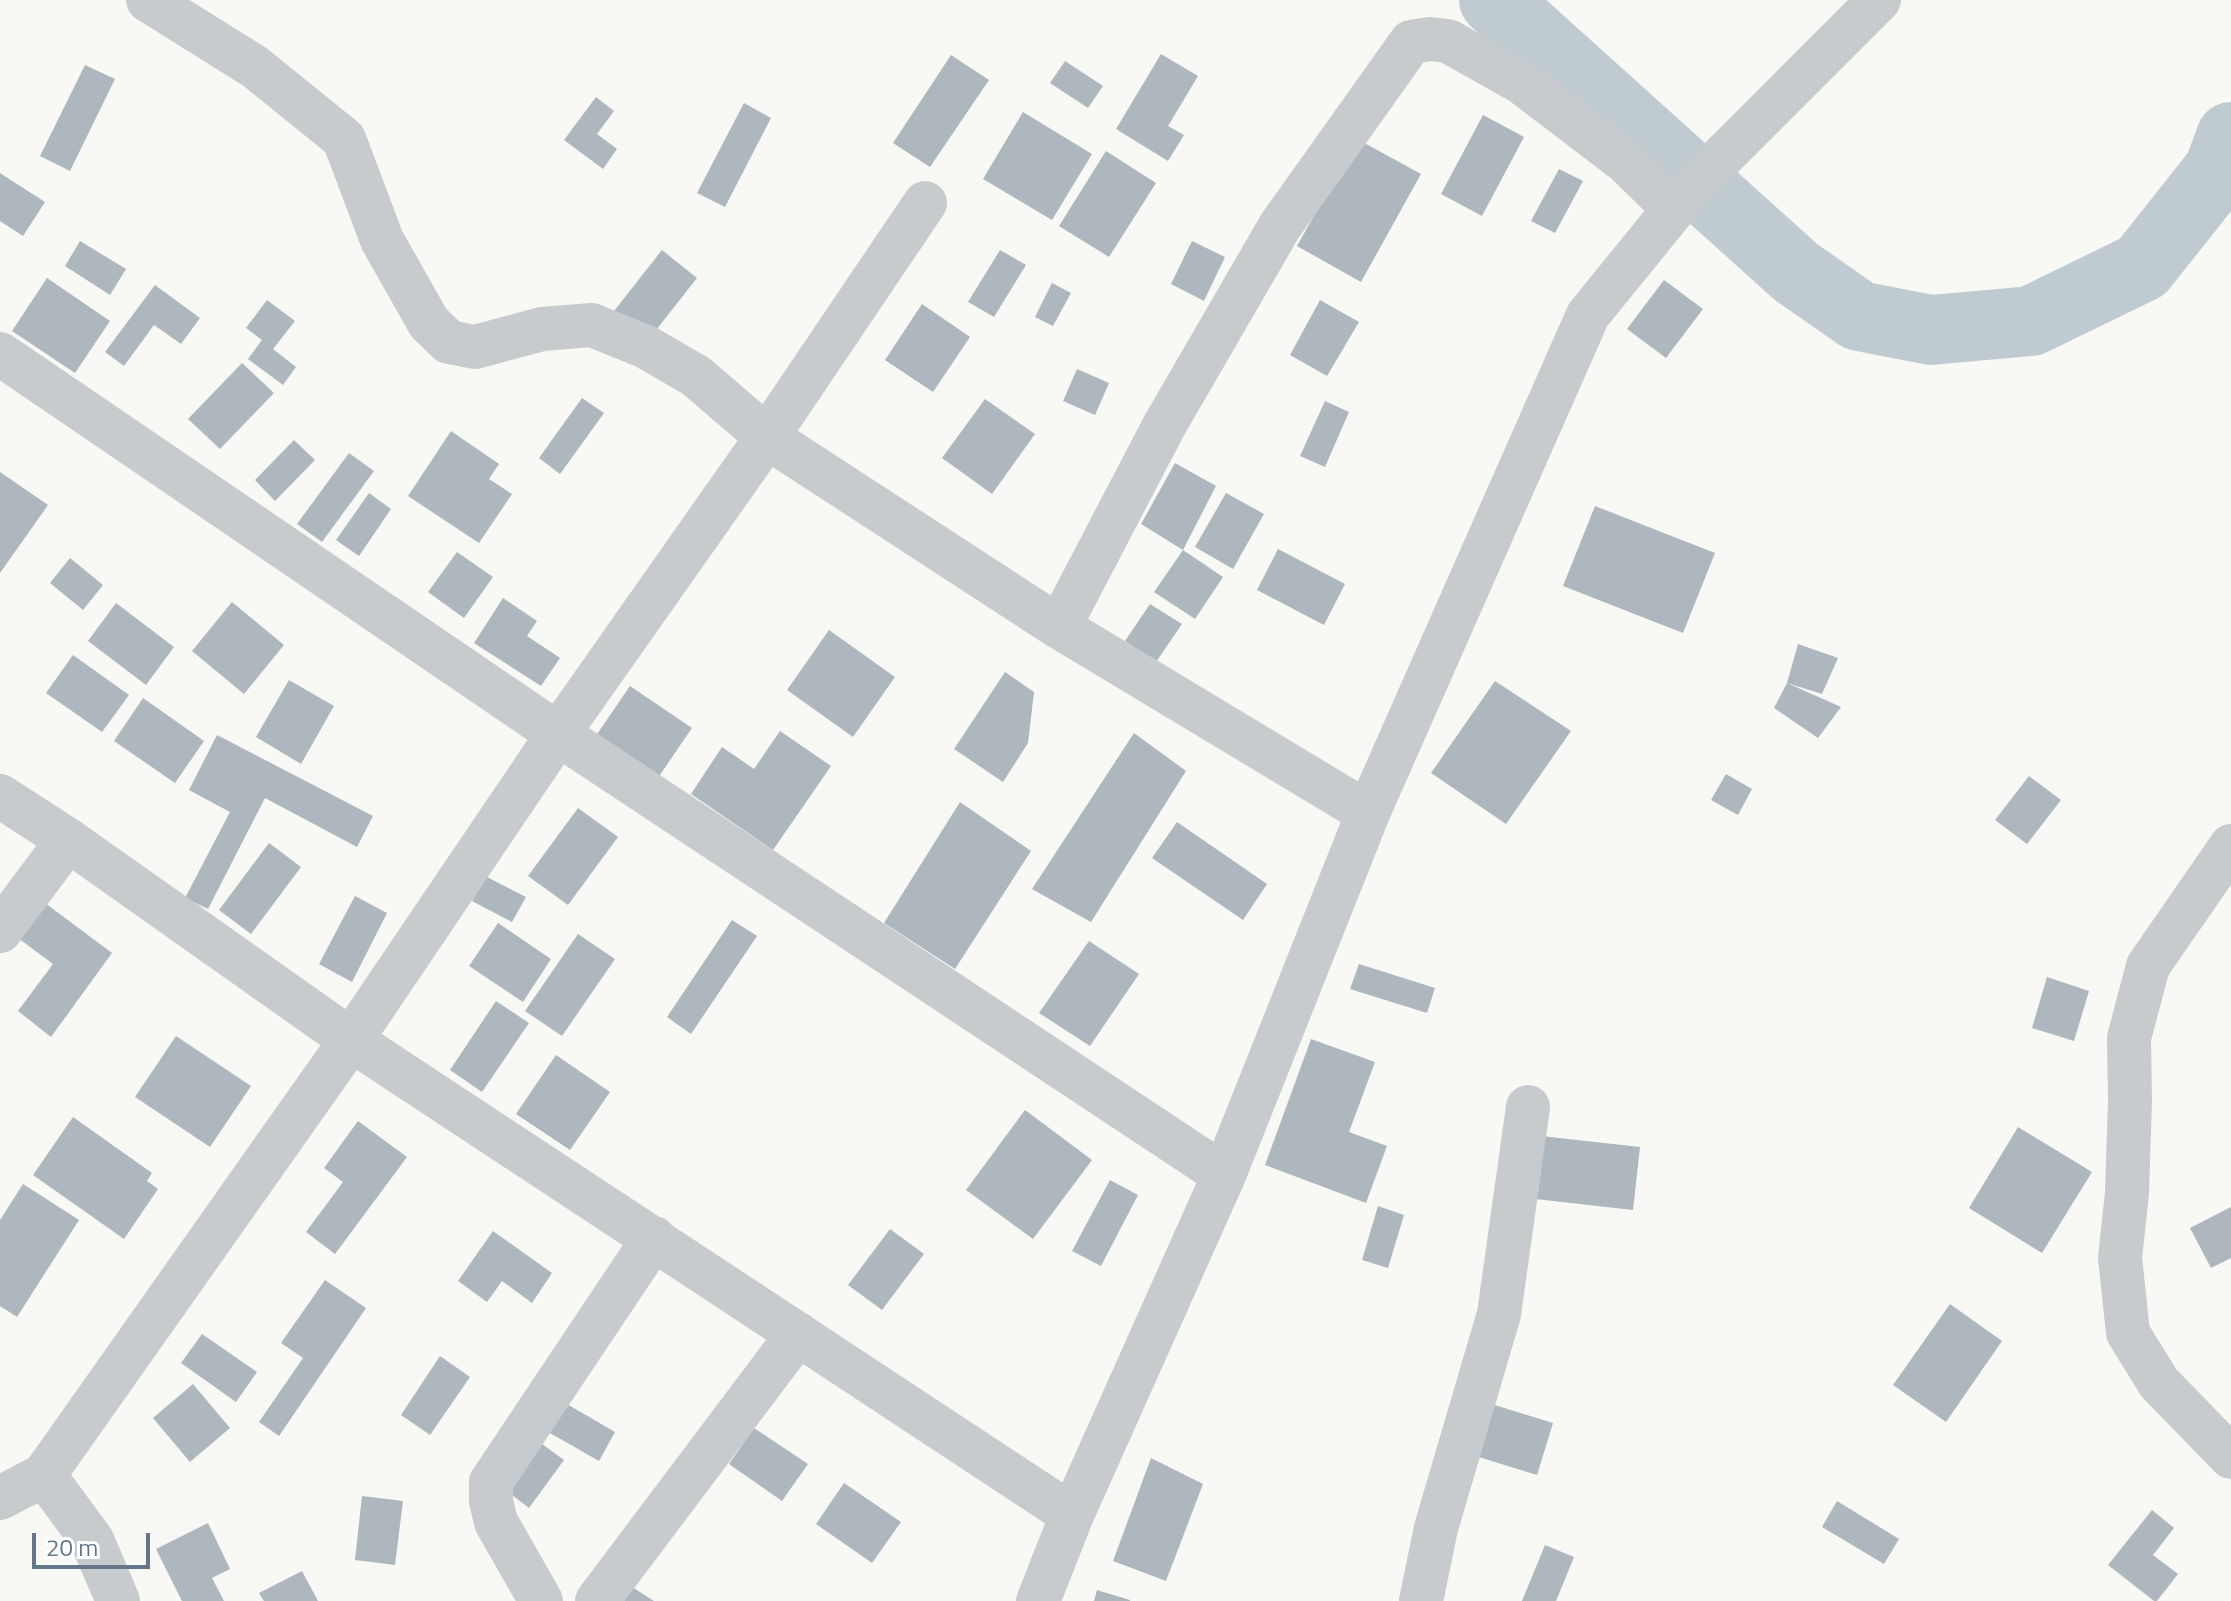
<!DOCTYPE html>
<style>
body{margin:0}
#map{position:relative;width:2231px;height:1601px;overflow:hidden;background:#f8f8f4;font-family:"Titillium Web",sans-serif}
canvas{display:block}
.scale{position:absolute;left:32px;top:1533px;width:118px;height:36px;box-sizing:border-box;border:4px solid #637788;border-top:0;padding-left:10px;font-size:24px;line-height:28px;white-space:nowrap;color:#637788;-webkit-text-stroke:6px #fff;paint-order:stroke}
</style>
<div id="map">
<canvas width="2231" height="1601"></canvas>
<div class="scale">20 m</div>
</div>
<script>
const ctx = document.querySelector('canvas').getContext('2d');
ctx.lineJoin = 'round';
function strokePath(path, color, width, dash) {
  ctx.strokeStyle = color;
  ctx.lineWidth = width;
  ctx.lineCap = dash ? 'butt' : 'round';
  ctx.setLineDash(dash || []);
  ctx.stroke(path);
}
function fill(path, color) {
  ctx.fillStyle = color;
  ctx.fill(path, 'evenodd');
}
strokePath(new Path2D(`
 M1494,0L1796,272L1859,316L1931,330L2031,321L2142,267L2219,170L2231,137`), '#c0cbd1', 70);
fill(new Path2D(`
 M1161,54L1198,76L1168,126L1184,135L1168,161L1116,129Z
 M951,55L989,80L930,167L893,143Z
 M1065,61L1103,86L1088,108L1050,83Z
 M85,65L115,79L70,171L40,156Z
 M596,97L614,111L597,134L617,149L603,169L564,140Z
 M744,103L771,118L725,207L697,193Z
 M1023,112L1092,154L1052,220L983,179Z
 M1483,115L1524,137L1482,216L1441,194Z
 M1357,139L1421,174L1361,282L1297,246Z
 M1106,151L1156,183L1109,257L1059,226Z
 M1559,169L1583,181L1555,233L1531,221Z
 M0,173L45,202L23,236L0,221Z
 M80,241L126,269L110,295L65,266Z
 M1192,241L1225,257L1204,301L1171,284Z
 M662,250L697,278L649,339L614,311Z
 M1000,250L1026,265L994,317L968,302Z
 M47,278L110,321L75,373L12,331Z
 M1664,280L1703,309L1666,358L1627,329Z
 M1052,283L1071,293L1053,326L1035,317Z
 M155,285L200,318L181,344L154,325L124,366L105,352Z
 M267,300L295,321L273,349L296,367L283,385L248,359L262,340L246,328Z
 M1320,300L1359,322L1327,376L1290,355Z
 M922,304L970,337L933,392L885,360Z
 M242,363L274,393L220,449L188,419Z
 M1077,369L1109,383L1095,415L1063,401Z
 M582,398L604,413L560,474L539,458Z
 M985,399L1035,434L992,494L942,458Z
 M1325,401L1349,412L1325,467L1300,456Z
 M451,431L499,464L489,479L512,494L479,543L408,496Z
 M294,440L315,460L275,501L255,480Z
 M349,453L374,471L322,542L297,524Z
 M1175,463L1216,486L1183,550L1141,524Z
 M0,472L48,505L0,573Z
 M369,493L391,509L359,556L336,540Z
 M1226,493L1264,514L1233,569L1195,547Z
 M1595,506L1715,553L1683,633L1563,586Z
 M1278,549L1345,584L1324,625L1257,590Z
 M1183,550L1223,577L1195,619L1154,592Z
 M457,552L493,577L464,618L428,592Z
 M70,558L103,585L83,610L50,583Z
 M503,598L537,621L527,636L560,658L541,686L474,643Z
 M232,602L284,645L244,694L192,651Z
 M116,603L174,647L146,685L88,641Z
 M1150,604L1182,624L1156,662L1125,641Z
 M829,630L895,677L853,737L787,690Z
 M1798,644L1838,658L1822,694L1787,683L1841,707L1818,738L1774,708L1787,683Z
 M73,655L129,695L102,732L46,693Z
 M1005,672L1034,692L1028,743L1003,782L954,749Z
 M289,680L334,706L301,764L256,737Z
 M1495,681L1571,731L1506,824L1431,773Z
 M630,686L692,728L651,788L589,746Z
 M143,698L204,741L175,783L114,741Z
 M780,731L831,766L773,850L691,794L722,747L754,769Z
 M1134,733L1186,771L1091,922L1032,889Z
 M217,735L373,816L357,847L265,798L208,909L185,898L230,812L189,790Z
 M1726,774L1752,789L1738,815L1711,800Z
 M2029,776L2061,800L2027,844L1995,820Z
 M960,802L1031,851L955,969L884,923Z
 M578,808L618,837L568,905L528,876Z
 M1177,822L1267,884L1243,920L1152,858Z
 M269,843L301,867L251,934L219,910Z
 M485,876L526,897L512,922L472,901Z
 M355,896L387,913L352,982L319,964Z
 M41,900L112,953L51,1037L18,1011L53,964L14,935Z
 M732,920L757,936L691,1034L667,1017Z
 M498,923L551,959L523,1002L469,966Z
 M578,934L615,959L562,1036L525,1011Z
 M1089,941L1139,974L1090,1046L1039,1013Z
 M1359,964L1435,988L1427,1013L1350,989Z
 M2047,977L2089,991L2074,1041L2032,1028Z
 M496,1001L529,1023L482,1092L450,1070Z
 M176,1036L251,1086L210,1147L135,1097Z
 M1311,1039L1375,1062L1349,1132L1387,1146L1366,1203L1265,1165Z
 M556,1055L610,1092L570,1150L516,1114Z
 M1025,1110L1092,1160L1033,1239L966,1190Z
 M73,1117L152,1173L147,1181L158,1189L124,1239L33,1175Z
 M358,1121L407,1157L335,1254L306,1232L343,1182L324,1168Z
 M2018,1127L2092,1172L2042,1253L1969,1208Z
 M1541,1136L1640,1147L1633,1210L1535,1199Z
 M1110,1180L1138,1195L1101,1266L1072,1251Z
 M23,1184L79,1220L17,1317L0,1306V1220Z
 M1378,1206L1404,1215L1388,1268L1362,1260Z
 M2231,1207V1258L2211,1268L2190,1228Z
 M890,1229L924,1254L882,1310L848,1285Z
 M493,1231L552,1273L532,1303L502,1281L487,1302L458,1281Z
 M325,1280L366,1308L279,1436L259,1422L303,1358L281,1343Z
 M1950,1304L2002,1341L1946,1422L1893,1385Z
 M202,1334L257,1372L236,1402L181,1363Z
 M440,1356L470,1377L430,1435L401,1415Z
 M193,1384L230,1428L190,1462L153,1418Z
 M560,1400L615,1432L599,1461L543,1429Z
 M1488,1403L1553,1423L1537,1475L1472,1455Z
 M754,1428L808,1464L782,1501L729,1464Z
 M538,1441L564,1460L529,1508L503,1488Z
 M1151,1458L1203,1484L1166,1581L1113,1561Z
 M844,1483L901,1522L872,1563L816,1524Z
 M362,1496L403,1501L395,1565L355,1560Z
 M1837,1501L1899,1539L1884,1564L1822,1527Z
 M2152,1510L2174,1528L2153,1555L2178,1574L2157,1601H2154L2108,1565Z
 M208,1523L230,1569L212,1578L224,1601H182L156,1549Z
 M1545,1545L1574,1557L1556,1601H1522Z
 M302,1571L318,1601H264L259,1593Z
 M618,1578L654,1601H604Z
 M1097,1590L1130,1600V1601H1094Z`), '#aeb7bd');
strokePath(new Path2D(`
 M148,0L255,67L344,139L382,240L429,323L449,342L475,347L542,329L592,325L646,347L696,376L767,437L1059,627L1368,813
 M0,354L558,734L1224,1175
 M1059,627L1164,426L1280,226L1411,42L1430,39L1448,41L1521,82L1626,162L1674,209
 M0,796L68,840L351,1040L1072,1515
 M2231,846L2148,966L2129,1038L2130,1100L2127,1193L2120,1258L2128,1333L2159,1383L2231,1457
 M0,931L68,840
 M0,1498L44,1475
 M118,1601L92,1540L44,1475L351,1040L558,734L767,437L925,203
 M541,1601L496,1522L491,1501V1482L654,1238
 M597,1601L798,1334
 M1038,1601L1072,1515L1224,1175L1368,813L1588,315L1692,187L1879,0
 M1421,1601L1436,1528L1499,1314L1528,1107`), '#c7cbce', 44);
</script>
